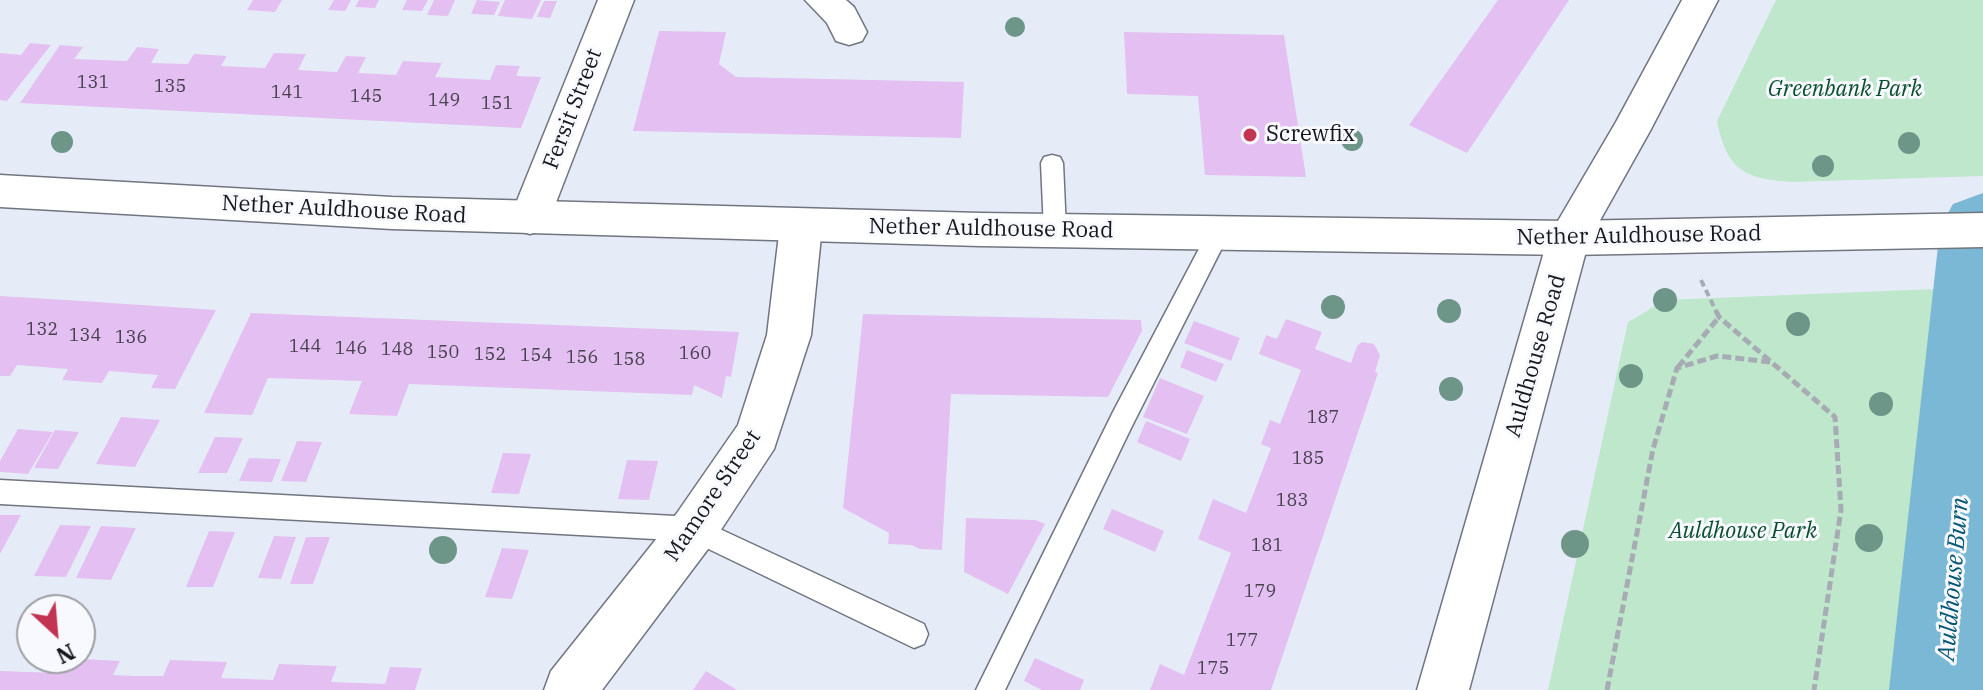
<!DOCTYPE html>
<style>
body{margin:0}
#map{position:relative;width:1983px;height:690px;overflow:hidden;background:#e6ecf7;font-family:"IBM Plex Serif",serif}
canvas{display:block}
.north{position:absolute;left:16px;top:594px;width:80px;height:80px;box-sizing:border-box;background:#f7f9fe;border:2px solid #9d9fa3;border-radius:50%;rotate:154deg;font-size:22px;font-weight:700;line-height:32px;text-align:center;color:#15171b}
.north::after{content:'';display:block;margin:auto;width:28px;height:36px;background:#c33352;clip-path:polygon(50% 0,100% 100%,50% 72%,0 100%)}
</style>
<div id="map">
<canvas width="1983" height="690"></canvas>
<div class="north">N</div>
</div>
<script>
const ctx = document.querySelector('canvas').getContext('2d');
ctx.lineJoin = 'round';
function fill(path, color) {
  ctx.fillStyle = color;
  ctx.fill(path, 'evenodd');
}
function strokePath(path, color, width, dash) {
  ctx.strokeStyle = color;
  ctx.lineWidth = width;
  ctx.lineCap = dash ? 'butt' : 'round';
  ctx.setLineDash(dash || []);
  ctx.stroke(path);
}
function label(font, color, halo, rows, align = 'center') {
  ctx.font = font + ' "IBM Plex Serif",serif';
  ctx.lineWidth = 6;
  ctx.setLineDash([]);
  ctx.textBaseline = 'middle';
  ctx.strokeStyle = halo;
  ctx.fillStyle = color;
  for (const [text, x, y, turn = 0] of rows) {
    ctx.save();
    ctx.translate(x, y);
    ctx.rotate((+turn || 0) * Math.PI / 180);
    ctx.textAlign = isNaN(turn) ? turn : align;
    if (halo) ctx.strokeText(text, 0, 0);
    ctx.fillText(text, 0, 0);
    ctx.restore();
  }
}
fill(new Path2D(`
 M1776,0H1983V176L1792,182C1744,179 1727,170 1717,121Z
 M1983,287V690H1548L1628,322L1665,300Z`), '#bfe7cc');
fill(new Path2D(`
 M1983,193V690H1889L1940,228L1953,204Z`), '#7bb8d6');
fill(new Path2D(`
 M253,0H282L275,12L247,10Z
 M334,0H351L345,11L328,10Z
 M359,0H379L375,8L355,7Z
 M407,0H428L422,11L402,10Z
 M434,0H455L448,16L427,15Z
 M477,0L500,2L494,15L471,14Z
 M505,0H541L532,19L498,16Z
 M1498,0H1569L1467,153L1409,125Z
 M544,1H557L550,18L537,17Z
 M659,31L726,32L719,64L736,77L964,82L961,138L633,131Z
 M1124,32L1284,35L1306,177L1205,175L1198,96L1127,94Z
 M30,43L51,45L7,101L0,100V53L21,55Z
 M60,45L83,47L74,59L127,61L137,47L159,49L151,63L188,64L194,54L227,56L221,66L265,68L274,53L306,54L298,70L337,72L346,56L366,57L358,73L396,75L403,61L442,63L435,77L490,80L496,65L520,66L516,76L541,77L521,128L20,103Z
 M0,296L82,301L216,310L175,389L151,388L158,375L109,371L102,383L62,380L68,369L17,365L10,376H0Z
 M251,313L478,322L739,332L731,377L726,376L722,398L694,385L692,395L409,384L397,416L349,414L362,381L268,378L252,415L204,413Z
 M863,314L1141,320L1142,331L1108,397L951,394L942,550L920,549L911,545L888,544L889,533L843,508Z
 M1286,319L1322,332L1315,349L1351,363L1357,346L1362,342L1374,344L1380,355L1375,372L1378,373L1271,690H1150L1160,664L1184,675L1231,553L1198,539L1213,499L1246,513L1271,448L1261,444L1270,420L1280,424L1301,370L1259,354L1266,335L1277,339Z
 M1194,321L1240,338L1231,361L1184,343Z
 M1187,350L1224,364L1216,382L1180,367Z
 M1160,378L1204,396L1187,434L1143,417Z
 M121,417L160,420L135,467L96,464Z
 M1146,421L1190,439L1181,461L1137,442Z
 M18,429L53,432L28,474L0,472V461Z
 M55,430L79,432L58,469L34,468Z
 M215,437L243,438L227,473H198Z
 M297,441L322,442L306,482L281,481Z
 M503,453L531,454L519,494L491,493Z
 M249,458L281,459L272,482L239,481Z
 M627,460L658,461L649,500L618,499Z
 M1112,509L1164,531L1155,552L1103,529Z
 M0,515H21L0,554Z
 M966,518L1036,520L1045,524L1008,594L964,572Z
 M60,525L91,526L66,577L34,576Z
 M101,526L136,528L111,580L76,578Z
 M209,531L235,532L213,587H186Z
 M274,536L296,537L281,579L258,578Z
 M306,537H330L313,584H290Z
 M502,548L529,550L512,599L485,597Z
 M64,658L120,661L113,675L136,676H163L170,660L227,662L221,678L273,680L279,664L337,666L331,682L360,683L385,684L390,667L422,668L415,690H0V671L57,673Z
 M1035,658L1084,680L1080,690H1042L1024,681Z
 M706,671L737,690H693Z`), '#e3c0f1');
const service = new Path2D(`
 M1052,155L1060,157L1063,163L1066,230L1063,236L1055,239L1047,236L1044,230L1041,163L1044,157Z
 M1219,223L1227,226L1230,232L1131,428L1005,690H976L1113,412L1211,226Z
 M0,480L694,517L924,624L928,634L924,644L914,648L692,541L0,504Z`);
const minor = new Path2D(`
 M598,0H634L550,218L544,230L530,234L516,230L510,218Z
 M805,0H846L854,7L867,32L862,41L849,45L836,41L827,23Z
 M801,210L816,214L822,226L811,335L774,449L711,545L602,690H544L551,671L677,513L738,425L767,335L780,226L786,214Z`);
const tertiary = new Path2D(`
 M1682,0H1718L1650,131L1589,240L1469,690H1417L1548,238L1616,122Z`);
const secondary = new Path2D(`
 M0,175L392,197L980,213L1569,221L1983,213V247L1569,255L980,246L392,229L0,207Z`);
strokePath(service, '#70757f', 3);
strokePath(minor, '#70757f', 3);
strokePath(tertiary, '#70757f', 3);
strokePath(secondary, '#70757f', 3);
strokePath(new Path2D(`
 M1701,280L1717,313`), '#a7abb4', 4, [7, 4]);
strokePath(new Path2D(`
 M1716,311L1719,317L1835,417L1841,510L1814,690
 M1678,367L1719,317
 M1607,690L1653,449L1677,368L1717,356L1771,362`), '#a7abb4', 5, [9, 4]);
fill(service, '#fff');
fill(minor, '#fff');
fill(tertiary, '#fff');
fill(secondary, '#fff');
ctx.fillStyle = '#6d9588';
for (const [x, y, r] of [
 [1015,27,10],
 [1352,140,11],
 [62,142,11],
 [1909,143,11],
 [1823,166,11],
 [1665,300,12],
 [1333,307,12],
 [1449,311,12],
 [1798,324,12],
 [1631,376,12],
 [1451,389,12],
 [1881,404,12],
 [1869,538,14],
 [1575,544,14],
 [443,550,14]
]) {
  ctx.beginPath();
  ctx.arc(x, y, r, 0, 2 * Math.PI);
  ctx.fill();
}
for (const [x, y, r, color] of [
 [1250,135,8,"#c33352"]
]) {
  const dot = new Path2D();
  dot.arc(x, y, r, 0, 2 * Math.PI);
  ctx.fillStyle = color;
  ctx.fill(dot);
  strokePath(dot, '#f7f9fe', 3);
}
label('18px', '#484150', null, [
 ["131",93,83],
 ["135",170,87],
 ["141",287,93],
 ["145",366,97],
 ["149",444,101],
 ["151",497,104],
 ["132",42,330],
 ["134",85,336],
 ["136",131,338],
 ["144",305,347],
 ["146",351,349],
 ["148",397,350],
 ["150",443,353],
 ["160",695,354],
 ["152",490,355],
 ["154",536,356],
 ["156",582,358],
 ["158",629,360],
 ["187",1323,418],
 ["185",1308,459],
 ["183",1292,501],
 ["181",1267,546],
 ["179",1260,592],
 ["177",1242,641],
 ["175",1213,669]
]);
label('italic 22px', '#0a4e2d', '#f7f9fe', [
 ["Greenbank Park",1845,90],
 ["Auldhouse Park",1743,532]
]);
label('22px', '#15171b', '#f7f9fe', [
 ["Fersit Street",573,109,-69],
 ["Nether Auldhouse Road",344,210,3],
 ["Nether Auldhouse Road",991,229,1],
 ["Nether Auldhouse Road",1639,236,-1],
 ["Auldhouse Road",1536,356,-74],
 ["Mamore Street",713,496,-56]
]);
label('22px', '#15171b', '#f7f9fe', [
 ["Screwfix",1266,135]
], 'left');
label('italic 24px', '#005573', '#f7f9fe', [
 ["Auldhouse Burn",1954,579,-85]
]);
</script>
